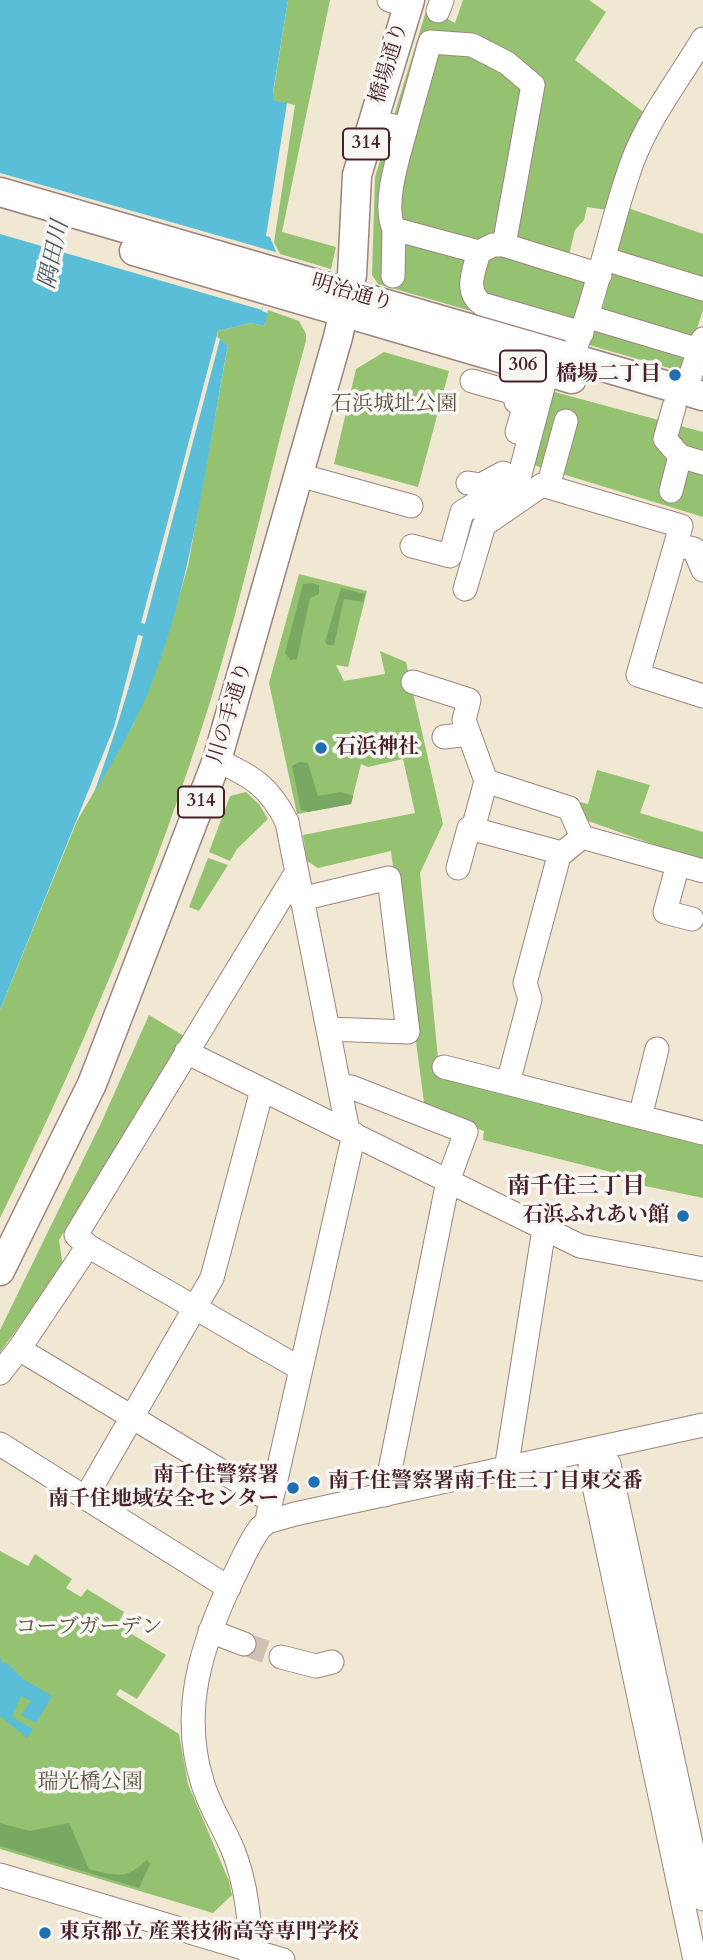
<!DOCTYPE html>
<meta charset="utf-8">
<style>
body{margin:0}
canvas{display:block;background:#f0e8d2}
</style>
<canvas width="703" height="1960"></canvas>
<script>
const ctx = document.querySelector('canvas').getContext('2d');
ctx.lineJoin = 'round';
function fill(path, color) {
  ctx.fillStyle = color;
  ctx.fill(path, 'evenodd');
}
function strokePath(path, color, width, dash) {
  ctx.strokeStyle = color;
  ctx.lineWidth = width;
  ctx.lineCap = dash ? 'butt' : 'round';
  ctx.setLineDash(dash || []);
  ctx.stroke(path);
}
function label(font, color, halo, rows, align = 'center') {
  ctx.font = font + ' Cardo,"Noto Serif JP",serif';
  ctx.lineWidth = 7;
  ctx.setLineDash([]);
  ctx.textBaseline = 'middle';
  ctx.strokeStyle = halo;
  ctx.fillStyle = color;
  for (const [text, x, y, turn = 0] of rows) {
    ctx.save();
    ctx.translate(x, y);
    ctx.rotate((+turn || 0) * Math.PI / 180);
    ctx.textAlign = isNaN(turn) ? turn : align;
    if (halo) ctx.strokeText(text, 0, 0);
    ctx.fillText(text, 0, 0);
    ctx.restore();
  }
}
fill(new Path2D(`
 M288,0H330L282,232L336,247L331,269L280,254L274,242L295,105L272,100Z
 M463,0H589L606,12L575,60L646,114L621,160L607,210L587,207L584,220L575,230L568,259L591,265L578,312L564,338L378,284L372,275L375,177L427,8L455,23Z
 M625,207L703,234V285L611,253Z
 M613,270L703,298V310L683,372L589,345L599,321Z
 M268,310L299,321L306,334V341C272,460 247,581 211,699C155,878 83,1051 0,1218V1010L77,821L133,725L162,654L188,566L228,345L217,337L218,331L251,323L264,326Z
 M384,352L449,371L418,487L334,464L356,369Z
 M551,391L703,432V517L533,465Z
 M299,574L367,591L348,667L336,665L344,681L385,674L380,651L406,662L443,824L420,873L439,1068L703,1141V1198L621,1181L623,1175L483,1140L484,1131L425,1110L391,851L318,868L307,861L303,835L415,813L403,759L368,767L361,764L351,804L297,814L269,683Z
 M597,770L650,785L640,813L703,832V862L563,812L567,799L588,804Z
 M246,792L259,804L268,819L237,849L230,861L209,852L230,796Z
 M208,858L228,865L199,911L189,907Z
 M149,1015L184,1036L59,1240L63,1267L0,1352V1330L102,1121Z
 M0,1551L28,1566L35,1554L72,1579L66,1588L81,1597L87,1589L124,1612L119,1622L126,1627L125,1630L166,1655L137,1699L120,1689L116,1695L179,1734L188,1784L229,1881L232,1895L213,1913L0,1849Z`), '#95c270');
fill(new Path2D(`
 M312,583L319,585V594L310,598L297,659L290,660L285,653L303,584Z
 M341,588L365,594L363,602L344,599L334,645H328L325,642Z
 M299,762L308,763L318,796L341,792L353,796L351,804L308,812L301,810L292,766Z
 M0,1823L30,1831L69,1823L89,1869C117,1876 125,1880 147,1860L150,1864L139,1888L0,1846Z`), '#78a862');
fill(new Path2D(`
 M0,0H288L273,92V100L287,103L266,236L270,237L278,256L262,311L268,313L264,326L251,323L218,331L141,623L145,624L220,339L228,345C206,460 193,578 150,688C135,725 113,761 93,796C112,743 129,690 143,636L138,635L114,727L0,1010Z
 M0,1657L3,1664L6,1662L23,1679L52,1696L36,1723L21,1715L31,1701L21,1696L12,1717L33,1729L27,1738L0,1716Z`), '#5abed9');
fill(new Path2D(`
 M0,173L279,253L262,310L0,234Z`), '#f0e8d2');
strokePath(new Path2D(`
 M244,1644L281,1657`), '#cfc0b1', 23, [23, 11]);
const minor = new Path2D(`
 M389,0L408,6
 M438,11L442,0
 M372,122L406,128C399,155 382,204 394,229L479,252L493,245H504L600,275
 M406,128L430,42L472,45L507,63L533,85L504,245
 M479,252C474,271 464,291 482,304L582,333
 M605,259L703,289
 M393,276L394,229
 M589,317L699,350
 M571,359C598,295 609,225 633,160C650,116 679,79 703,39
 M472,381L518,394L523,380
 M685,391L703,339
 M674,407L665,439L680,456L703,463
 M517,432L525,405L516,402L518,394
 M299,475L411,506
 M468,483L481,485L503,473
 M548,487L566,421
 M671,491L680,456
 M676,545L694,549L703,570
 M412,546L450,556L462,512L519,478L547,372
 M465,589L484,525L542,485L681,526L638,675L703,696
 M413,682L469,700L464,720L486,781L569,808L582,837L703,871
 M444,737L469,734
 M217,760C253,777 269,786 287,822L348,1131
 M486,781L473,829L562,853
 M678,864L665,912L692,919
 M458,868L469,828L473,829
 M301,899L389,878L408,1032L328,1029
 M186,1052L580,1246L703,1269
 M444,1067L703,1133
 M508,1083L530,999L525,983L559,856L582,837
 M340,1086L351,1087L466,1132L448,1181L385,1495
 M640,1117L657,1049
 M88,1246L301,1369
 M0,1373L19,1349
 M0,1444L229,1588
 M506,1470L544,1229
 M86,1497L212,1278L262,1090
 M271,1501L19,1349L88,1246L76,1235L296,873
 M268,1515L354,1134
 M210,1631L244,1644
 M281,1657L316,1666L332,1662
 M0,1875L283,1960
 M251,1960C250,1922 247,1885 233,1850C223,1826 209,1806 202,1781C180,1710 202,1644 232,1580C241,1563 248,1544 260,1528L267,1522L295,1514L703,1425
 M695,1960L590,1467L595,1450L609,1464L703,1899`);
const major = new Path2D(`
 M0,192L703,396
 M134,251L572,379
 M0,1271L92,1084L217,760L338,337L352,275L357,175L410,0`);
strokePath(minor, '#9d847e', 25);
strokePath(major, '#9d847e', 31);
strokePath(minor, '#fff', 23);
strokePath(major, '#fff', 28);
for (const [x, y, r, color] of [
 [675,375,7,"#1f6fb2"],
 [321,748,7,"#1f6fb2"],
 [683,1216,7,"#1f6fb2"],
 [314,1482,7,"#1f6fb2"],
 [293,1488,7,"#1f6fb2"],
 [45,1933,7,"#1f6fb2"]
]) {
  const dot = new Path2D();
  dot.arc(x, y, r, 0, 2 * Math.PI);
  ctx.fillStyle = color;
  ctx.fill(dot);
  strokePath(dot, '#f6f6f2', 2.5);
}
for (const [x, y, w] of [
 [366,144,46],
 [523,366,46],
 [201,802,46]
]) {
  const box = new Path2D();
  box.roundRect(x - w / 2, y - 15.5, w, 31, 5);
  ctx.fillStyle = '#f6f6f2';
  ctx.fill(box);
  strokePath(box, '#4a1f2b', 2);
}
label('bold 19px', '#4a1f2b', null, [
 ["314",366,144],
 ["306",523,366],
 ["314",201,802]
]);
label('21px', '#4a1f2b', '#f6f6f2', [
 ["橋場通り",390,63,-73],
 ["明治通り",352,294,16],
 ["川の手通り",231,713,-73]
]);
label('bold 21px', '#4a1f2b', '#f6f6f2', [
 ["橋場二丁目",661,375],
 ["石浜神社",335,748,"left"],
 ["石浜ふれあい館",669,1216],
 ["南千住警察署",279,1476],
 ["南千住地域安全センター",279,1500],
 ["南千住警察署南千住三丁目東交番",328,1482,"left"],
 ["東京都立 産業技術高等専門学校",59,1933,"left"]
], 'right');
label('21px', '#605040', '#f6f6f2', [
 ["石浜城址公園",394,405],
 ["コーブガーデン",89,1628],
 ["瑞光橋公園",90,1783]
]);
label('italic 23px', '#505768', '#f6f6f2', [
 ["隅田川",55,255,-78]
]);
label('bold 23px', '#4a1f2b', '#f6f6f2', [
 ["南千住三丁目",576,1188]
]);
</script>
